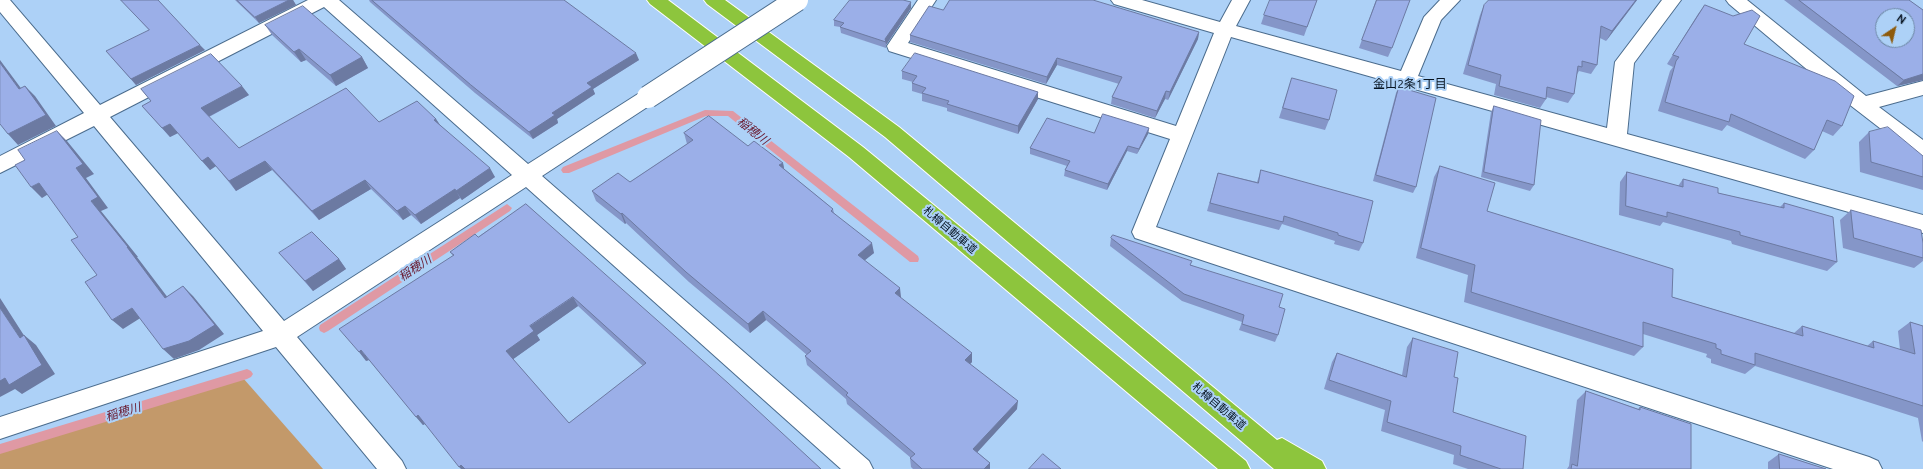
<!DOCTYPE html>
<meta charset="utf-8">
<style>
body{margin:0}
#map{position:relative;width:1923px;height:469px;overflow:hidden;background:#add1f7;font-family:Ubuntu,sans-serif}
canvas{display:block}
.north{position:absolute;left:1875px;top:8px;width:40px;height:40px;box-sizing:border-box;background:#add1f7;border:1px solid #6a85a1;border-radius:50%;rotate:35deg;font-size:11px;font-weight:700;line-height:16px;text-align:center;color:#061320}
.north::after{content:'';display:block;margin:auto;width:14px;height:18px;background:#8e5a0b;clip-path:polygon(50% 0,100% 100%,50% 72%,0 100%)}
</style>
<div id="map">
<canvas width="1923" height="469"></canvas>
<div class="north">N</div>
</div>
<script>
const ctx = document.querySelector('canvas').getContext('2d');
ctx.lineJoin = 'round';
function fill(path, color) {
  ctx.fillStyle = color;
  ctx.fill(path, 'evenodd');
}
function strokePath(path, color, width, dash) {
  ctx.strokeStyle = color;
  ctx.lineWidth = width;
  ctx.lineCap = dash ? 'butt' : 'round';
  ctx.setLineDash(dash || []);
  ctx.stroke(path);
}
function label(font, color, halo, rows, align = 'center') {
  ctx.font = font + ' Ubuntu,"Noto Sans JP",sans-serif';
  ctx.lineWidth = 4;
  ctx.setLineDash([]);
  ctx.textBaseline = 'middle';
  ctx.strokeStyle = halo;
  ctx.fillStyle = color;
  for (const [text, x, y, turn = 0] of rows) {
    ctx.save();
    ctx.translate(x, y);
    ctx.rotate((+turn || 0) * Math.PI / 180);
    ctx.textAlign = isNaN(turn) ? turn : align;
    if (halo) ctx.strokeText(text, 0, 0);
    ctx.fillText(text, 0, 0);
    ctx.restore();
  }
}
fill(new Path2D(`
 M243,378L323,469H0V448Z`), '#c3996a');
fill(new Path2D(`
 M705,110L733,111L918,256L919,259L918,262H910L728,116H706L569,173H563L561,170L563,167Z
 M507,204L512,208L510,211L328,331L324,333L320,331L319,328L320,325Z
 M247,369L251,371L253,374L251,377L247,379L0,454V444Z`), '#df99a4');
const minor = new Path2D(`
 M0,0H10L100,105L308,0H339L528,164L641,92L648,90L655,92L658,97L655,102L542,176L869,461L873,469H841L526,187L297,337L402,461L406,469H377L276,347L0,439V417L263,331L94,126L0,173V156L84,113L0,12ZM324,7L512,175L284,321L110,117Z
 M918,0H936L908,43L1176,126L1214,33L1114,4L1111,0H1142L1220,22L1232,0H1250L1236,26L1401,71L1424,17L1440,0H1460L1441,20L1418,76L1607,128L1615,62L1662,0H1681L1634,63L1627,134L1923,215V233L1231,37L1156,227L1869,457L1878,461L1882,469H1833L1135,238L1132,232L1170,139L889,51L887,46Z
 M1726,0H1747L1866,96L1923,81V95L1879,107L1923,140V159L1916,156L1841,98L1729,4Z`);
const highway = new Path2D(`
 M647,0H668L863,147L1246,461L1250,469H1218L849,157L650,4Z
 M704,0H725L899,127L1277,440L1282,438L1322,461L1326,469H1274L885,137L707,4Z`);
strokePath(minor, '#4b6c8d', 2);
strokePath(highway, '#fff', 2);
fill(minor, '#fff');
fill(highway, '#8dc53d');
const minorBridge = new Path2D(`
 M648,97L797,0`);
strokePath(minorBridge, '#4b6c8d', 24, []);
strokePath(minorBridge, '#fff', 22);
fill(new Path2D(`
 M121,0L205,50L136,85L111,57L149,30Z
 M235,0H293L296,5L259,23Z
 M369,0H564L639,60L593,89L595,94L557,119L558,123L533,139L475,93L370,2Z
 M1317,0L1304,36L1261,24L1264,15Z
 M1376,0L1392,48L1388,57L1359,48Z
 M1637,0L1606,41L1600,38L1597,65L1591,74L1579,71L1576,76L1574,94L1568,103L1546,97V99L1540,108L1494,95L1496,84L1463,74L1480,15L1484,5Z
 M1784,0H1909L1923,10V80L1897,86Z
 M1705,5L1744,44L1842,126L1833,136L1822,131L1814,150L1805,159L1727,125L1722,131L1658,111L1670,71L1673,67L1667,64L1698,14Z
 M911,8L886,45V48L841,33L840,27L834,26V20Z
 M943,10L1199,32L1198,39L1168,100L1165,99L1155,118L1111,104L1112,97L1119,84L1057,65L1046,84L910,42V35Z
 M265,25L362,57L368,68L336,86L306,60L301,62L272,35Z
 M902,71L1038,92V99L1018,134L947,111V108L922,101V94L912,91V83L913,82L902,79Z
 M1292,78L1329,120L1325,130L1279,118Z
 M1399,87L1416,187L1413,193L1373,181L1396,93Z
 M141,89L249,95L209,117L239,148L379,122L436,119L440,125L495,177L462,200L460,198L421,224L411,215L403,220L371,189L319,220L272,170L236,191L216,166L210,170L178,133L170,137L142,106L151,101Z
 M1494,106L1534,185L1530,191L1481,177L1491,112Z
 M1149,128L1148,134L1137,154L1127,151L1107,190L1064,176L1065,170L1067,166L1030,154V148L1094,133Z
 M1869,132L1923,156V190L1860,172L1859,142Z
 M684,133L748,146L783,163L784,169L833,209L834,213L874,253L864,260L901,297V298L972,362L970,364L1017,409L977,452L990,463V469H913L911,467L910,458H911L847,404L846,399L807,365L805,356L807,355L766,320L750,333L689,282L626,223L625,224L596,201L592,191L630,182L687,144Z
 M1440,166L1487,211L1672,297L1794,333L1802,326L1867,346L1873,341L1900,350L1898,331L1910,322L1923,326V442L1922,441L1918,418L1755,366L1745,374L1711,363V359L1706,357L1707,354L1643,334V347L1634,356L1464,302L1468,275L1416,258L1434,177Z
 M1261,170L1363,243L1359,251L1334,244L1335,241L1282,224L1279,230L1207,211L1218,173L1257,182Z
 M1627,172L1678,186L1683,179L1718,193L1780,207L1784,203L1837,262L1827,271L1732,244L1731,241L1663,222L1660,226L1619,215L1620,182Z
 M526,204L821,469L425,424L423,425L369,360L366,361L453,256L450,252L478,237ZM578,306L643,366L569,423L513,359L540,340L537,335Z
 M1851,210L1923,243V261L1914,268L1843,248L1840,220Z
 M1111,238L1191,265L1279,307L1278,335L1275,342L1239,330L1242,322L1182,301L1110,246Z
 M279,253L339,259L346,269L313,291Z
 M1413,338L1454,377L1453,412L1523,469H1468L1453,464L1454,455L1381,431L1385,410L1324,389L1332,362L1337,353L1402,375L1407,347Z
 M1586,391L1638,409L1640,407L1691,469H1567L1569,466L1577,400Z
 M1779,454L1826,469H1768V462Z`), '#8596c8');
fill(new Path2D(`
 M289,0H293L296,5L259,23L255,17Z
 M1636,0H1637L1606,41L1612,31Z
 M911,2V8L886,45L885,39Z
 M1199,32L1198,39L1168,100L1170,92Z
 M200,45L205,50L136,85L131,79Z
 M299,49L306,60L301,62L294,52Z
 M636,53L639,60L593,89L595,94L557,119L558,123L533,139L529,132L587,83Z
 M362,57L368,68L336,86L330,75Z
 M1057,58V65L1046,84L1047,77Z
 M0,60L29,99L19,89L0,63Z
 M1923,74V80L1897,86L1904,80Z
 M25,86L35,96L56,126L18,145L8,134Z
 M242,86L249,95L208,117L201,108Z
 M1166,91L1165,99L1155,118L1157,111Z
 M1038,92V99L1018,134V126Z
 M436,119L442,128L434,120Z
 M170,124L178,133L170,137L162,128Z
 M1149,128L1148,134L1137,154L1139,149Z
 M57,131L67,141L94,174L86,178L108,208L101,211L138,257H137L175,307L165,298L91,201L76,168Z
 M1128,146L1127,151L1107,190L1108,184Z
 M208,157L216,166L210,170L202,161Z
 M265,161L272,170L236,191L229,181Z
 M783,163L785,173L779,165Z
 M490,168L495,177L462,200L456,191Z
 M365,180L371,189L319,220L312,211Z
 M39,183L50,193L42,198L31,187Z
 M455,189L460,198L421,224L415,215Z
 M405,206L411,215L403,220L397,211Z
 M622,213L626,223L625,224L621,214Z
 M872,243L874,253L859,265L858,255Z
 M339,259L346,269L313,291L305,281Z
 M183,286L193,296L224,334L199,350L174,359L163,349Z
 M900,288L901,297L895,302V293Z
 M573,297L578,306L537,335L540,340L512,360L506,351L530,326Z
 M0,298L25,337L24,335L36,345L55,374L22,394L15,389L0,397V381L20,338L0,308Z
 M132,308L142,317L123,329L112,320Z
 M763,311L766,320L750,333L748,324Z
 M361,350L369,360L366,361L359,352Z
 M972,353V362L965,369V360Z
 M1018,401L1017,409L973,457V449Z
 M418,415L425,424L423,425L416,417Z
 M990,463V469H984Z
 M461,465L465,469H461L459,467Z`), '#6c7aa2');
const building = new Path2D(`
 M121,0H158L200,45L131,79L106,51L149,30Z
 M237,0H289L255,17Z
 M372,0H564L636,53L587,83L592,87L552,113L555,115L529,132L471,85Z
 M850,0H903L911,2L885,39L886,42L840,27L844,23L834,20Z
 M950,0H1093L1199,32L1170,92L1166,91L1157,111L1112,97L1122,77L1057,58L1047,77L910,35L929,6L943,10Z
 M1270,0H1317L1307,27L1264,15Z
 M1377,0H1410L1392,48L1362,40Z
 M1489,0H1636L1612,31L1601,26L1597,65L1582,61V67L1578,66L1574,94L1547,87L1546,99L1499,86L1501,75L1468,65L1484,5Z
 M1799,0H1909L1923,10V74L1904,80ZM1883,16H1907V40H1883Z
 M1705,5L1733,16L1752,10L1760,16L1744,44L1835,81L1854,96L1842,126L1827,120L1814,150L1731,114L1729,122L1665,102L1676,61L1679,57L1673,55Z
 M303,6L362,57L330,75L299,49L294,52L265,25Z
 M915,53L1038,92L1018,126L947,104L949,101L922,93L926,88L912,83L917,76L902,71Z
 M211,54L242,86L201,108L239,148L346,88L379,122L417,101L436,119L434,120L490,168L456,191L455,189L415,215L405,206L397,211L365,180L312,211L265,161L229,181L208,157L202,161L170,124L162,128L142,106L151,101L141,89Z
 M0,63L19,89L25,86L46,115L8,134L0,124Z
 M1292,78L1337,90L1329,120L1283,108Z
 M1399,87L1436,98L1416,187L1376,175Z
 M1494,106L1541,120L1534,185L1484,172Z
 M1103,114L1149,128L1139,149L1128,146L1108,184L1065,170L1070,161L1030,148L1047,118L1094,133Z
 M709,116L748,146L754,141L783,163L779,165L833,209L831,211L872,243L858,255L900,288L895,293L972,353L965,360L1018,401L973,449L990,463L984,469H922L910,458L915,454L846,395L848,393L805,356L811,351L763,311L748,324L686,272L622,213L621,214L592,191L618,173L630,182L693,140L684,133Z
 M1888,127L1923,156V177L1871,162L1869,132Z
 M57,131L83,164L76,168L98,197L91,201L128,247H127L165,298L183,286L215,325L189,341L163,349L132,308L112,320L85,282L97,275L71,240L78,237L39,183L31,187L15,165L25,160L18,150Z
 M1440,166L1495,183L1487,211L1673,269L1672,297L1803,336L1802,326L1874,348L1873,341L1915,354L1910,322L1923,326V406L1755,353V365L1721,354V350L1716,348V344L1643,322V347L1471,292L1475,265L1421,248Z
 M1261,170L1373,201L1363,243L1338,235V233L1284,216L1283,222L1210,203L1218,173L1258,183Z
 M1627,172L1683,187V179L1718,188V193L1784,208V203L1833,217L1837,262L1740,235V232L1667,212V217L1626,206Z
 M526,204L728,383L821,469H465L461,465L459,467L418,415L416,417L361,350L359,352L339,329L454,255L450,252L475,234L478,237ZM573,297L646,363L569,423L506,351L534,331L530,326Z
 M1851,210L1921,230L1923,243V258L1854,238Z
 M312,232L339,259L305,281L279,253Z
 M1113,235L1192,261L1190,265L1283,294L1279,307L1285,309L1278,335L1242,324L1244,315L1184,294L1111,238Z
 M0,308L20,338L24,335L42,365L9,385L5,378L0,381Z
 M1413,338L1458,352L1454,377L1458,378L1453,412L1526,436L1523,469H1501L1460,455L1461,446L1387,422L1391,401L1329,380L1337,353L1406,377Z
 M1586,391L1640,410V407L1691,424V469H1571L1572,464L1577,466Z
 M1043,454L1061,469H1029Z
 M1779,454L1826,469H1780Z`);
fill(building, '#9bafe8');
strokePath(building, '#6c7aa2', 1);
label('11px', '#061320', '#add1f7', [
 ["札樽自動車道",950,230,40],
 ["札樽自動車道",1219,406,40]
]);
label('12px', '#061320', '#add1f7', [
 ["金山2条1丁目",1410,84]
]);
label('italic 12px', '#69182e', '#add1f7', [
 ["稲穂川",753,131,39],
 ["稲穂川",415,268,-33],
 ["稲穂川",123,412,-17]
]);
</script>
